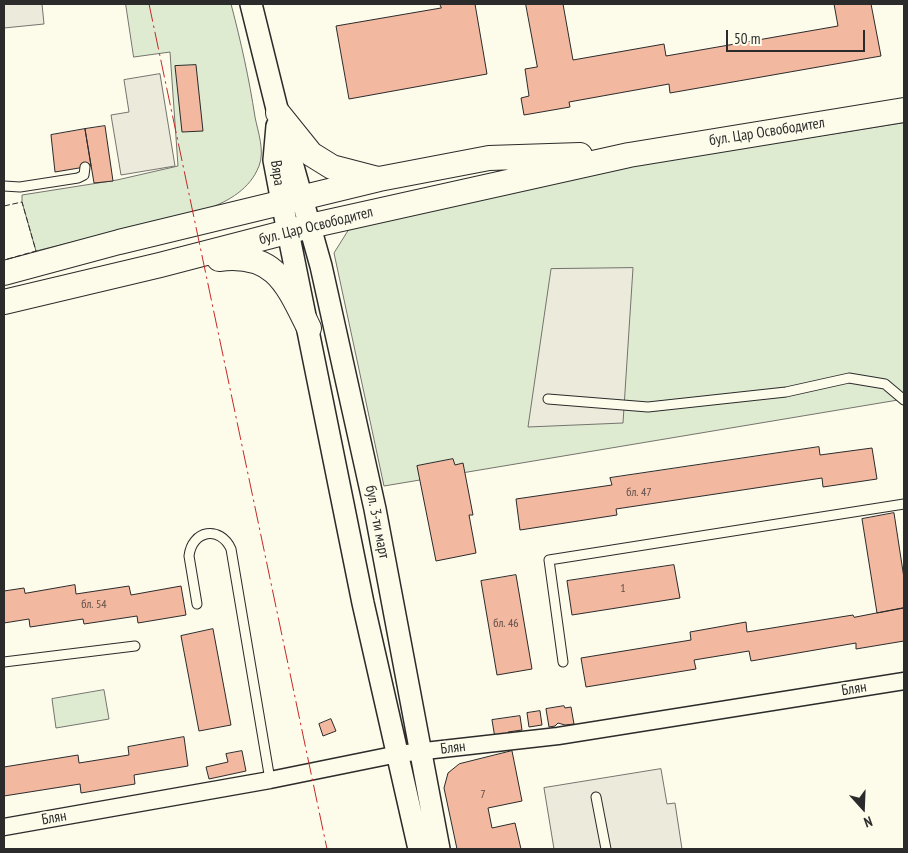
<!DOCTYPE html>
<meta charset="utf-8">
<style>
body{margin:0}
#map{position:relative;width:908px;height:853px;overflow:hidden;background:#fdfbea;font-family:"PT Sans Narrow",sans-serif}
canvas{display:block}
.frame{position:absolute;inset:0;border:5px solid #2b2b2b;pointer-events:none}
.north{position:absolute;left:838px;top:783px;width:50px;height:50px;-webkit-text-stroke:4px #fdfbea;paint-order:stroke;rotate:160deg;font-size:14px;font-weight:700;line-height:20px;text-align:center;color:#2b2b2b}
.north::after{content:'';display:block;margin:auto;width:18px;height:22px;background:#2b2b2b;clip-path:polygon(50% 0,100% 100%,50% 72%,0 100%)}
.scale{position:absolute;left:726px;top:30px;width:139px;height:22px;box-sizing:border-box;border:2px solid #2b2b2b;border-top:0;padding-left:6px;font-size:15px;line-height:18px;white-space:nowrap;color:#2b2b2b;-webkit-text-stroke:4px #fdfbea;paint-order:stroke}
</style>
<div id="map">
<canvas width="908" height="853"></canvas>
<div class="frame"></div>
<div class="north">N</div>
<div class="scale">50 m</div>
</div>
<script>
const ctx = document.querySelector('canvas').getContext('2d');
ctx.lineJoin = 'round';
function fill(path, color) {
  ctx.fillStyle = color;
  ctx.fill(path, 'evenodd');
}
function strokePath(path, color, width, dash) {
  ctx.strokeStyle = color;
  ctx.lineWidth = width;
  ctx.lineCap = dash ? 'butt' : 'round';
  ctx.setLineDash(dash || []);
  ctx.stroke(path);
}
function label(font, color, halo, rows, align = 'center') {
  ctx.font = font + ' "PT Sans Narrow",sans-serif';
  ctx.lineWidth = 4;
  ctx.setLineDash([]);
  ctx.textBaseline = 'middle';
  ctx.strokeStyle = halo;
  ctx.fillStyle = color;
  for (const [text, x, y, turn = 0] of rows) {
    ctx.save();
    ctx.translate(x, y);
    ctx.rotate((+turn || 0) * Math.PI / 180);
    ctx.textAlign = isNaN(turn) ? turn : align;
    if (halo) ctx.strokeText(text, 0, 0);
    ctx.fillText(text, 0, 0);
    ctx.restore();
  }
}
const green = new Path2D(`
 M126,4H231C241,42 249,78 255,117C258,132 265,151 259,166C250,189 229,201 207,209L36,251L22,202V195L117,180L178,166L170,52L134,57Z
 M904,123V399L384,486L334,253L349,229L612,169Z
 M104,690L109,719L56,728L52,699Z`);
fill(green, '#deebd1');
strokePath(green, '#74746e', 1);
const parking = new Path2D(`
 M4,4H42L44,24L4,28Z
 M160,74L175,166L121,175L111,115L129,112L124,80Z
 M633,268L623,423L528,427L551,269Z
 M661,769L667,804L675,803L682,849H554L544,788Z`);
fill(parking, '#eceadb');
strokePath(parking, '#74746e', 1);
const building = new Path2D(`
 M440,4H475L487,74L349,99L336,26L441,8Z
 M526,4H563L573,60L664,44L666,56L838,26L834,4H871L881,56L670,93L669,84L569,102L570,107L524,115L521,98L529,96L525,69L537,67Z
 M196,65L203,131L182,132L175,66Z
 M105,126L113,181L94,183L85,129Z
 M85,129L91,166L55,172L51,135Z
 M819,447L820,455L872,448L877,479L823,487L822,478L616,509L617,515L520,530L516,499L612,485L610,478Z
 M453,459L455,465L463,463L473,515H469L476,553L436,561L417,466Z
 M894,513L904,578V608L877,613L862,519Z
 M674,565L680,598L572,615L567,581Z
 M516,575L532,669L497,675L481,581Z
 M75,585L76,594L129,586L131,595L181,586L186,615L138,623L137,616L84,624L83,619L30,627L29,619L4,623V591L24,588L25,593Z
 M904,608V641L856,649V643L751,661L749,651L694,660L696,669L586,687L581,658L691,640L690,632L746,622L747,632L853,615L854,617Z
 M213,629L231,725L199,731L181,636Z
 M564,706L565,708L571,707L574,724L565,725L558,723L555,726L549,727L546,709Z
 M540,711L542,725L529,727L527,713Z
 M520,716L522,730L508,732V736L495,738L492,720Z
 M331,719L336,731L323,736L319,724Z
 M184,737L188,766L134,775L135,784L81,793L80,784L4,796V767L78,755L79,763L129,755L128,747Z
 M242,751L246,771L209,779L206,767L228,762L226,754Z
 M512,751L522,801L488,808L492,828L515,823L521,849H457L444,788L448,773L459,764Z`);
fill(building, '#f2b8a0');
strokePath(building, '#2b2b2b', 1);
const service = new Path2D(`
 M4,186L20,187L78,178L84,175L85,167
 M548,399L648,407L786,392L849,378L885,384L904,400
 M197,604L189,556C192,530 220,525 231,549L270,780
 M4,662L135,646
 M563,662L549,560L904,504
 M596,797L606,849`);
const minor = new Path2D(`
 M4,827L270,780L398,754L558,736L904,681`);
const tertiary = new Path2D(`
 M251,4L278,113L321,266L375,509L439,849
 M277,126L274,160L282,202L363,603L419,849`);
const secondary = new Path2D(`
 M278,113L311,154L332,167L378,179
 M219,259C275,252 287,284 309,328
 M4,273L119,242L379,179L489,158L580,155
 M4,302L160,265L310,226L629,155L904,110`);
strokePath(service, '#2b2b2b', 11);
strokePath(minor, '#2b2b2b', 19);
strokePath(tertiary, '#2b2b2b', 24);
strokePath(secondary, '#2b2b2b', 26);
strokePath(service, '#fdfbea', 9);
strokePath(minor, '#fdfbea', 16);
strokePath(tertiary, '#fdfbea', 21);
strokePath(secondary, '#fdfbea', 24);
strokePath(new Path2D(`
 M4,206L22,202L36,251L4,260`), '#2b2b2b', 1, [6, 2.5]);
strokePath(new Path2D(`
 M149,4L327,849`), '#c62828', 1, [18, 4, 2.5, 4]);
label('12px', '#5d4e48', null, [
 ["бл. 47",639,493],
 ["1",623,589],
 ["бл. 54",94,605],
 ["бл. 46",506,624],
 ["7",483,795]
]);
label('15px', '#2b2b2b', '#fdfbea', [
 ["бул. Цар Освободител",767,132,-9],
 ["Вяра",277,173,82],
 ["бул. Цар Освободител",316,226,-14],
 ["бул. 3-ти март",377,522,79],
 ["Блян",854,689,-9],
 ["Блян",453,748,-7],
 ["Блян",54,818,-10]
]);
</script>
